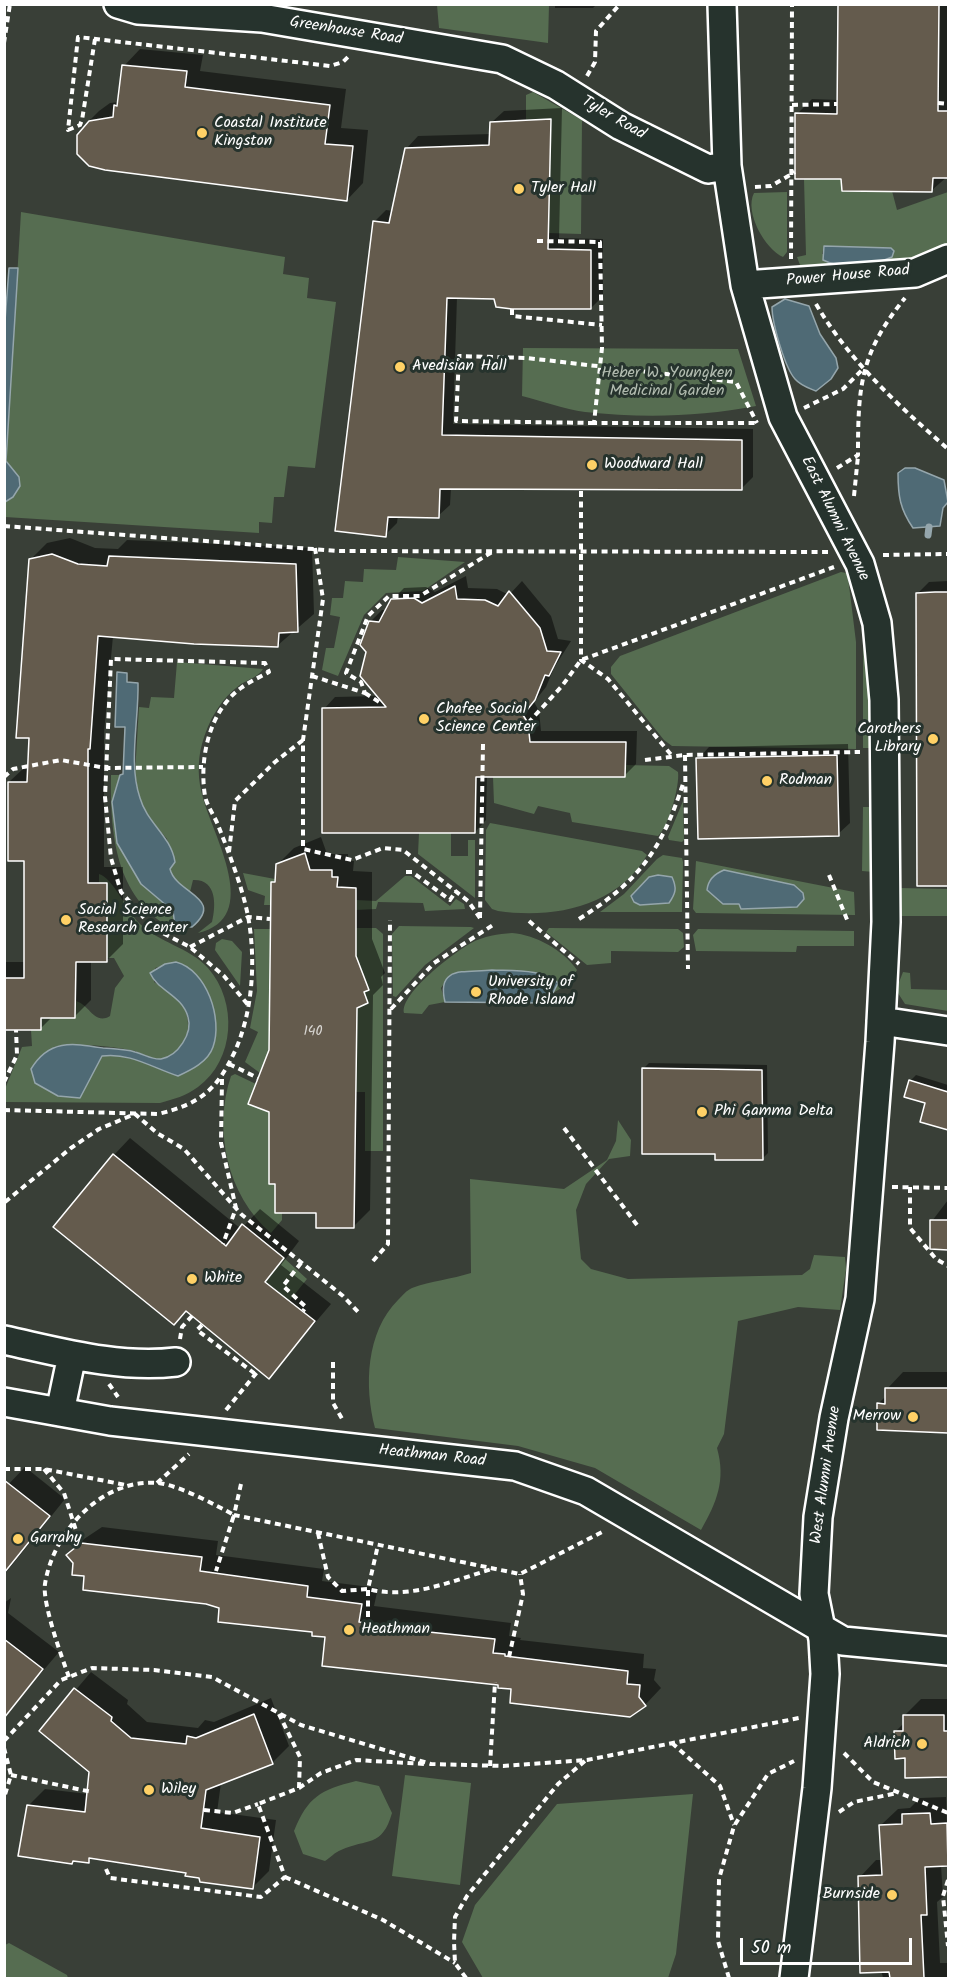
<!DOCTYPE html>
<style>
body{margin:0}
#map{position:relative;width:953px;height:1983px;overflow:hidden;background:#26332d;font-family:Kalam,sans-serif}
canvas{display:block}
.frame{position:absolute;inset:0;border:6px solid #fff;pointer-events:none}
.scale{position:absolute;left:740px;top:1938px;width:172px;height:27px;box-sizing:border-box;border:3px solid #fff;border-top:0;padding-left:8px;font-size:18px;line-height:21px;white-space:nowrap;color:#fff;-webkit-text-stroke:4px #26332d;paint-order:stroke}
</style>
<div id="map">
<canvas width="953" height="1983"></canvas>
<div class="frame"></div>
<div class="scale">50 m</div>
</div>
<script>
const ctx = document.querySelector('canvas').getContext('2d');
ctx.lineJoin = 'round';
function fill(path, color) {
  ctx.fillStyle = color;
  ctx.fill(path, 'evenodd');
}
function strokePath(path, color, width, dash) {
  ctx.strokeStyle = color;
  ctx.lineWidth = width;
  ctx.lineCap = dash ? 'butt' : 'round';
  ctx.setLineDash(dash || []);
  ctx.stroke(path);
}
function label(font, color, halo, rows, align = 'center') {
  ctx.font = font + ' Kalam,sans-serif';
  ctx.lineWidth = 6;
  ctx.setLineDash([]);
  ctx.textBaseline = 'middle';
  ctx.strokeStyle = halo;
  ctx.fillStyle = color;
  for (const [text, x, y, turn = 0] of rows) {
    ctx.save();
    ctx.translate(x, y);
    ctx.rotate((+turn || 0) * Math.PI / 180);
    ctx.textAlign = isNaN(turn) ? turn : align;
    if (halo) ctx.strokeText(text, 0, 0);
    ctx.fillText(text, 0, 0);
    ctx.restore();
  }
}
fill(new Path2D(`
 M5,5H948V1978H5Z`), '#393f37');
fill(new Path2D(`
 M437,5H549L548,43L439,28Z
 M533,92L582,120L581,234L548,233L551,120H526V95Z
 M804,179H841L892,191L897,210L948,192V251L926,259L803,273L797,257L806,255ZM824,246L891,248L893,251L822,254Z
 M787,192V252L783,257C765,249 744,212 754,193Z
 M21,212L285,257L283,274L309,278L307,298L336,302L315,468L288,466L284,497H274L272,523L259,522V533L5,517V502L13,497L19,477L6,461Z
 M523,348L738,349L756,406C700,417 641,418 585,412C564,409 542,401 522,396Z
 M398,557L465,562L423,591L386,593L364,615L338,676L322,670L326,648H334L340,617L330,615L332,598H343L345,581L363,582L364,569L396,570Z
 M841,572L846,573L848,577L856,642V749L672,746L664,740L611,674V667L620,656Z
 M859,599L865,618L874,744L871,748H863V637Z
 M177,662L263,669C259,676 248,680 241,684C221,698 208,721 202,744C197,762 198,781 203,798C213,836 263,918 198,933L212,922C216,905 217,879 193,880L190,892L172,878L167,839L147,815L139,798L135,773L139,707L149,708L151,697L174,698Z
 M625,765L669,766L678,772C680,786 668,828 658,836L572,822L570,813L538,806L534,814L494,803L493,777H624Z
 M111,775H120L112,802L117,843L141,884L173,911L175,926L171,928C115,897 110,833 111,775Z
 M683,801L684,840L682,842L669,840L668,837Z
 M863,807H874V872L862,871Z
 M490,823L642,851L647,855C617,907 553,919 498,911L492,909L485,900L486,830Z
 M419,833H451V856H468V840H475V898L418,854Z
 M663,855L682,858L683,862L682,912H600L624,894L657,859Z
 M696,861L854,892L855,915L696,913L693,909ZM804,899L797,907L741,909L739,904Z
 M243,873L275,879V882L271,883L270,905H264L265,896L248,890Z
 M99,874C113,878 127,911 139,923C159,943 189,947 208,968C238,1002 235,1060 198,1087C186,1096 174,1099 160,1103L5,1102V1089L22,1047L32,1046L31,1030H41V1018L75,1001C89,1003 94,1026 110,1016L115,988L124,976L114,958H107V883H99ZM176,962L212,1049L178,1076L136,1059L115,1054L102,1055L53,1047C79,1044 108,1045 135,1051C143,1054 151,1060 161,1059C175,1057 188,1040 188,1026C189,1004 171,992 154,982L155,968Z
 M405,876H411L450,906L456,899L464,904L465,909L425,911L423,903L378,902L376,909L356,910V900L376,901Z
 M899,888L948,889V916H896Z
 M399,926L471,927L474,928L425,965L396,997L393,996L392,934Z
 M356,928H376L383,934V1151H365V1092H355L357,1008L363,1006L364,992L369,990L356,956Z
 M549,928L678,929L683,933L684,947L678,952L611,951V963L587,965L546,932Z
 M254,929H270L269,1058L260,1073L245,1062L258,1032L250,1028L257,991Z
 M698,929L854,931V946H797L796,952L696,951L693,935Z
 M512,933C536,935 563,950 577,970L568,984L553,993L558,983L530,972H459L450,975L441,988L445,1002L429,1005L422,1014L404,1013C400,993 455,952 471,943C484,936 498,934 512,933Z
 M222,939L232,941L242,952L240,986L215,950L216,943Z
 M903,972L910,973L911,989L948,990V1011L905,1004L896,990Z
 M235,1074L256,1084L248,1104L269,1112V1183L275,1184V1213H282V1220L271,1233C227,1196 213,1129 231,1076Z
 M618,1120L631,1140L630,1156L609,1159L586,1184L576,1210L581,1259L591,1269L628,1279L802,1275L810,1269L814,1255L845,1257L846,1269L840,1310L798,1307L738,1321L724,1434L717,1448C726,1480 717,1502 701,1530L595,1468L518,1446L375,1428C364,1386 366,1332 398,1300C402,1296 407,1290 412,1288C431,1281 452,1279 471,1273L470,1179L564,1189L607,1160L616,1141Z
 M284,1258L307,1279L266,1330L243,1312Z
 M405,1775L471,1783L460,1885L392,1876Z
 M356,1781L379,1786L392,1813C382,1848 367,1838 341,1850C335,1852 330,1858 325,1861L303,1854L294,1831C308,1797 320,1790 356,1781Z
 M693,1794L676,1954L668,1978H483L462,1942L475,1905L557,1804Z
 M9,1943L67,1975L68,1978H5V1945Z`), '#566d51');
const water = new Path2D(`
 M824,246L891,248L894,251L892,257C871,266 843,270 823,260Z
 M9,268H18L6,461L19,477L20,486L13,497L5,502L4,334Z
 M785,299L809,306L820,334L836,358L838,368L831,379L816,391C809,388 801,386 795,379C785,368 772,323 772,307Z
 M905,468H915L944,480L948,502L943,508L940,526L913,528C900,509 898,496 898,473Z
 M117,672L127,673V682L138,683C139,720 128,763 140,798C147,823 171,836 175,862L170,869C176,894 226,898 192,927L175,926L173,911L141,884L117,843L112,802L120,775L123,774L125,727H115Z
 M724,870L794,885L803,893L804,899L797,907L741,909L739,904H723L707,890C708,880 714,874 724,870Z
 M658,875L672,877C677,888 676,893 669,903L640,905L634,902L631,896L649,877Z
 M176,962C207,970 223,1019 213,1047C208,1062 191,1070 178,1076C153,1068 129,1052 102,1056L80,1098L58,1096L35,1083L31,1069C49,1039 72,1043 103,1048C114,1049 125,1049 135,1052C144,1054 152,1060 161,1059C178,1056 193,1033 188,1017C182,995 158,991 150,973L165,964Z
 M492,970C511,971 546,969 558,983L553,993L545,994L546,1003L445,1002C436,965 465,973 492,970Z`);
fill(water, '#4f6a75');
strokePath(water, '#95a6ac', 1.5);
fill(new Path2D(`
 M555,4H597L593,8H555Z
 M839,4H948V176L932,190L843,177L797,114L812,99L839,100Z
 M140,49L203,55L200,71L346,89L341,128L368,130L363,183L347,200L80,157L77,145L82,128L99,111L110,103L119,102L124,66Z
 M562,108L559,238L603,239V296L591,308L496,298L457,297L453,424L753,429V477L741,489L451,488L450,505L438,516L398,515L397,523L385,535L375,221L386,210L393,211L407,148L418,136L491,134L492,122L504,111Z
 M70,538L95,548L118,549L127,540L312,548L314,614L278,645L113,636L104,733V867H123V944L106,961H91V1000L75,1016H53L40,1029L4,1028V962H26V860L9,782L26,766H29L31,559L47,543Z
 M466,576L468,588L497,589L509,595L522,581L551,616L558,639L571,641L554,668L546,687L534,702L539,711L541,731H637L636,764L624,776L487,775L486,820L475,832L324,709L335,697L379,696L368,651L370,622L382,610H387L392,600L404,588L426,587L435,592Z
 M948,581V884H919L918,593L929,582Z
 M848,744L850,823L838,834L698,759L709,747Z
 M321,837L327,854H348V861H354L353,871L372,872V939L385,973L381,977L383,985L373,995L370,1210L353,1227L317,1211L277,1183L271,1050L272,883L276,879L277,865L294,848Z
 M649,1063L767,1065L768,1153L762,1159L716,1152L643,1069Z
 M916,1075L948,1085V1129L922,1121L927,1102L910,1081Z
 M130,1138L241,1229L260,1209L299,1241L281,1265L331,1304L269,1377L187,1310L174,1323L114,1155Z
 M948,1200V1248H932V1221Z
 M903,1372H948V1431L879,1429L878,1404L887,1395V1389Z
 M25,1467L65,1499L4,1575V1489Z
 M102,1527L218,1541L216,1555L324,1569L322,1581L378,1588L374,1606L511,1623L509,1636L521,1638L520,1640L644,1654L643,1668L656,1669L654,1680L661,1688L645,1705L513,1688L221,1607L84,1588L86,1574L68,1555L84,1539Z
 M11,1598L8,1613L59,1652L9,1711L4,1708V1603Z
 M91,1672L128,1700L127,1704L147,1722L198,1728L205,1720L214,1722L271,1698L289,1746L272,1763L221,1783L217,1812L276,1820L269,1871L252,1888L200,1877L187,1871L92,1857L88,1861L28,1806L45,1789L88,1794L91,1772L41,1731Z
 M921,1699H948V1776H906V1757L896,1731L904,1723V1716Z
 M946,1797L948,1864L941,1865L943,1897L937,1902L940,1963H948V1978H883L860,1877L876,1860H882L881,1825L898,1809L910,1808L920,1798Z`), '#0007');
strokePath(new Path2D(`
 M928,535L929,527`), '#95a6ac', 7);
const building = new Path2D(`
 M838,4H939L938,111H948V178H933L932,192L842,191L841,179H795V113L837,114Z
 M122,65L187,71L185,87L330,105L325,144L353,146L347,201L105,170L89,166L77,154V135L89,121L113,117L114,105L117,106Z
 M551,119L548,249L591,250V309H512L496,307L494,299L447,298L442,435L742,440V490L440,489L439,518L388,517L386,537L335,531L373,221L389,223L405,148L489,145L490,122Z
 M52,554L78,564L107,566L109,556L296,564L298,632L279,633L278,647L194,644L98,636L90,749H88V883H107V962H76L75,1018H41V1030H4V978H24V861H8V782H27L29,738H16L29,559Z
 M455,586L457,599L485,600L498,606L509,591L540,628L547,651L561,652L549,676L545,675L535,700L523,715L528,723L530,742H626L625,777H476L475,833H322V708L386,707L360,676L366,652L360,645L369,621L379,622L391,599L414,598L422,603Z
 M935,592H948V886H917L916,593Z
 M837,755L839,836L698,839L696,758Z
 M305,853L310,870H332V877H338L337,887L356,888V956L369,990L364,992L368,1003L357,1008L354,1228H316V1213H275V1184H269V1112L248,1104L269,1050L271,882H275L276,864Z
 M642,1068L762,1070L763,1160H715V1154H642Z
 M909,1080L948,1092V1130L920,1122L925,1103L904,1097Z
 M113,1154L226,1246L242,1224L284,1258L265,1282L315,1321L269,1379L186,1311L174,1325L53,1227Z
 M930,1220H948V1250L930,1249Z
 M885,1388H948V1433L877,1430V1403L885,1404Z
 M4,1480L50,1516L4,1573Z
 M81,1543L202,1557L200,1571L308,1586L307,1597L362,1604L359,1622L372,1623V1626L495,1639L493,1653L505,1654V1656L628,1671L627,1684L640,1685L639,1697L646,1706L630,1717L510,1703L511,1689L498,1688V1685L322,1666L325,1637L312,1636V1632L218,1622L219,1608L206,1604L83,1590L84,1576L72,1575L73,1563L66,1555Z
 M4,1639L43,1669L4,1718Z
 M74,1688L112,1717L111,1721L131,1738L186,1744L187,1736L196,1738L254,1714L273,1764L206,1790L201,1828L260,1837L253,1889L200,1882L199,1878L185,1876L186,1873L89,1858V1863L73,1861L72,1864L18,1856L27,1805L85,1812L89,1772L39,1731Z
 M903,1715H944V1731H948V1777L905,1778V1758L895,1759L894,1731H903Z
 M930,1813L931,1824L947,1823L948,1866L925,1867L927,1915H921L924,1978H890L889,1972L860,1973L858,1876L882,1875L879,1825L902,1824V1814Z`);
fill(building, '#645b4d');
strokePath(building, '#fff', 1.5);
const minor = new Path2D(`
 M118,4L138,10L262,18L502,59L556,85L621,126L708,169L727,166
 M722,4L727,166L745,285L783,417L860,564L877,623L884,700L886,922L880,1042L860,1299L834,1418L818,1517L814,1594L823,1639L825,1674L817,1788L794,1978
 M745,285L915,273L948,259
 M881,1021L948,1031
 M4,1340C60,1352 119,1369 176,1362
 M4,1402L110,1421L515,1466L586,1491L843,1641L948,1651
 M60,1412L72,1355`);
strokePath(minor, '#fff', 32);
strokePath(new Path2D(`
 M95,39L82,120L80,125L68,130L78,37L330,66L343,62L348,57
 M4,43L10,4
 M587,76L595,62L596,31L620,4
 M938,103L948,104
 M792,105L837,104
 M755,187L771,186L795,172
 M537,241L600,242L602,348L594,423H758
 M791,259L792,4
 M816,304C850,362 899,406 948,449
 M512,309V316L602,325
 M804,408L843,389L862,370
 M594,423L456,421L459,356L527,358L736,382L757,423
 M837,468L858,455C858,387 860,353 905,298
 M581,491V660L608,679L673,757
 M854,496L858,456
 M4,526L339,551L828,552
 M315,548L323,599L303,740V849L352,860L383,848L403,850L468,901L480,918
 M883,555L948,554
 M312,676L365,693L361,682L346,673L368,616L389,596H420L492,552
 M365,693L379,702
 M528,723L562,686L581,660L834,567
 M685,755L688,969
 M645,760L685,755L860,752
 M4,777L13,769L61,760L106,768L203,767
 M229,852L235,801L275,762L303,740
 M406,872H412L450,900L456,891
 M829,875L848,922
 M480,918L483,744
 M579,919C639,881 661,851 683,784
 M529,921L579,964
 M190,947L248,917L270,919
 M391,1009L434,963L493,925
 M229,1064L258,1078
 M222,1079L221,1143L236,1208L223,1244
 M4,1082L17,1055L16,1030
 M4,1110L158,1114C200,1104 217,1090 235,1051C253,1011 256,959 248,916C242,886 229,853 218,825C214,815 207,806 205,796C199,759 209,711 241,688C249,682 260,677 269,672L265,663L111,659L105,797L111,858L121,892L153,928L190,947L224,976L249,1006
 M564,1128L637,1225
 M892,1187L948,1188
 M910,1187V1228L936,1259L948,1266
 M5,1202L71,1148L99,1129L135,1114L157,1133L184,1149L241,1214L343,1296L360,1314
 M373,1261L388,1244L390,920
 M301,1263L283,1286L306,1307L303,1311
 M202,1325L197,1330L254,1373
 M180,1339L182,1327L192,1316
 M333,1362V1403L344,1422
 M109,1384L118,1397
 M226,1410L258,1371
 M4,1469H44L126,1485
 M44,1469L64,1493L80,1543
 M157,1483L189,1454
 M241,1484L234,1515L520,1574L604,1531
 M318,1533L328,1577L342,1591L368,1589L378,1545
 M368,1617V1589C409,1600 452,1581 492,1569
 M509,1657L523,1594L520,1574
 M69,1677C62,1658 42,1603 45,1584C53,1532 102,1478 158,1483C178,1485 216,1505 234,1515L216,1571
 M4,1741L61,1680L92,1668L154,1670L212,1677L301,1725L431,1764L503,1766L587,1760L799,1718
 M672,1743L720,1786L734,1825
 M4,1748L11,1775L4,1798
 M844,1753L873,1782L948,1813
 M490,1766L495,1682
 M11,1775L92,1792
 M299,1788L321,1773L356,1760L425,1764
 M204,1810L233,1813L258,1804
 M839,1812L854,1802L897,1793
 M106,1869L110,1878L261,1897L285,1877L258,1804L299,1788L300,1757L279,1714
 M285,1877L383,1920L455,1963
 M948,1880L943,1896L948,1946
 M466,1978L455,1963L454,1942L455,1917L467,1896L558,1784L586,1760
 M729,1978L718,1941L719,1879L734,1826L768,1774L794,1761`), '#fff', 4, [6, 4.5]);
strokePath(minor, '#26332d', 27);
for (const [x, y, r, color] of [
 [202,133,6,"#ffd166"],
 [519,189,6,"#ffd166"],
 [400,367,6,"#ffd166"],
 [592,465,6,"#ffd166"],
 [424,719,6,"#ffd166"],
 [933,739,6,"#ffd166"],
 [767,781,6,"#ffd166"],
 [66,920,6,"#ffd166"],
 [476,992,6,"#ffd166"],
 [702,1112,6,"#ffd166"],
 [192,1279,6,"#ffd166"],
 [913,1417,6,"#ffd166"],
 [18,1539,6,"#ffd166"],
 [349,1630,6,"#ffd166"],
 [922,1744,6,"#ffd166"],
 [149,1790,6,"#ffd166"],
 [892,1895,6,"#ffd166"]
]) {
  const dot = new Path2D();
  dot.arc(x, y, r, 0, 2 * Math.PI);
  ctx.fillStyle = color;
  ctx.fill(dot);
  strokePath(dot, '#26332d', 2);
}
label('14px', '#d8d6d2', null, [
 ["140",313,1033]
]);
label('16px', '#fff', '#26332d', [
 ["Greenhouse Road",346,32,9],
 ["Tyler Road",613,119,30],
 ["Power House Road",848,277,-5],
 ["East Alumni Avenue",834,519,64],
 ["Heathman Road",432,1457,6],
 ["West Alumni Avenue",827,1475,-82]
]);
label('16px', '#fff', '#26332d', [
 ["Coastal Institute",214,124],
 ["Kingston",214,142],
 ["Tyler Hall",531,189],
 ["Avedisian Hall",412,367],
 ["Woodward Hall",604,465],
 ["Chafee Social",436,710],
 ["Science Center",436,728],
 ["Carothers",921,730,"right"],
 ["Library",921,748,"right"],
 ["Rodman",779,781],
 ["Social Science",78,911],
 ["Research Center",78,929],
 ["University of",488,983],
 ["Rhode Island",488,1001],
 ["Phi Gamma Delta",714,1112],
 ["White",204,1279],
 ["Merrow",901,1417,"right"],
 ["Garrahy",30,1539],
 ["Heathman",361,1630],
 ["Aldrich",910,1744,"right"],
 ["Wiley",161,1790],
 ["Burnside",880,1895,"right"]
], 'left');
label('16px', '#b3bdb1', '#26332d', [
 ["Heber W. Youngken",667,374],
 ["Medicinal Garden",667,392]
]);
</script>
